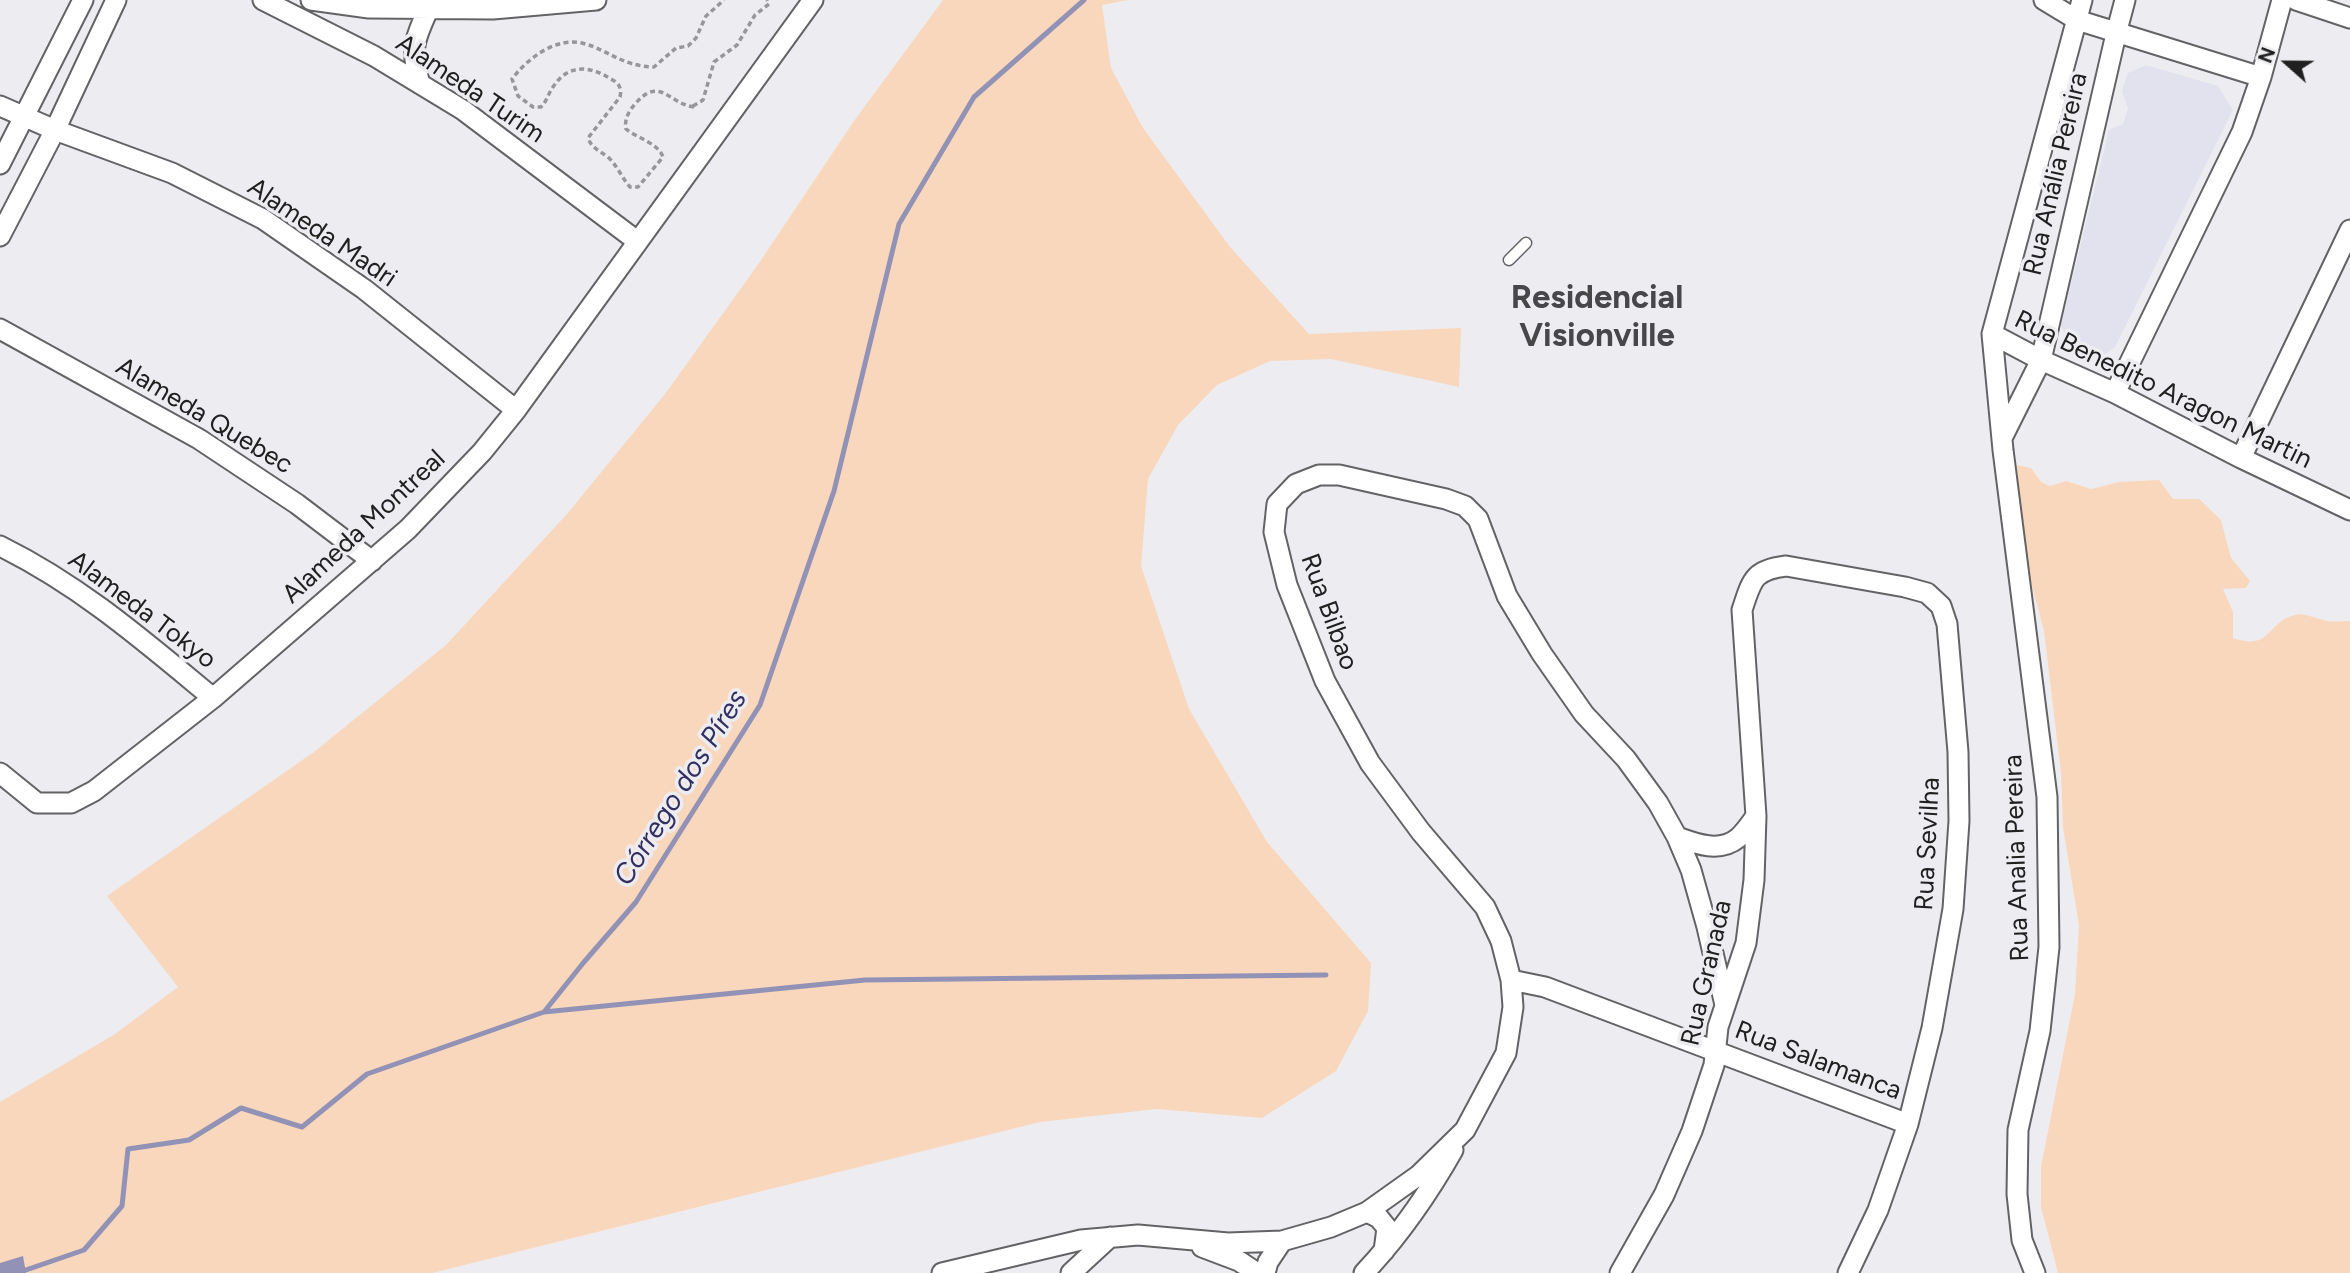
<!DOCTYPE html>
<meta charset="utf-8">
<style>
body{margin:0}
#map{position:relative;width:2350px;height:1273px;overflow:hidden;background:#ededf1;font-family:Figtree,sans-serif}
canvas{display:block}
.north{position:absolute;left:2252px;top:28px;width:70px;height:70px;-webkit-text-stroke:5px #ededf1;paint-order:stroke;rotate:291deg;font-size:19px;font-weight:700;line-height:28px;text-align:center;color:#202021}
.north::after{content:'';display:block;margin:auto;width:24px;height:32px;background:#202021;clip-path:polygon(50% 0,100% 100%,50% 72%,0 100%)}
</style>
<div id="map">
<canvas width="2350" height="1273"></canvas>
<div class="north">N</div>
</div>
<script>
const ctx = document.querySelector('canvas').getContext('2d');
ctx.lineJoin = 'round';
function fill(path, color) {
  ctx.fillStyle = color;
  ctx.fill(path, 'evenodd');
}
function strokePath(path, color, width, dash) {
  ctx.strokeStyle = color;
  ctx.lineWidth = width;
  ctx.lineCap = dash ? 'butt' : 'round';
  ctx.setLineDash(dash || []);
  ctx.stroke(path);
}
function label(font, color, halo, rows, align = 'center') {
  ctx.font = font + ' Figtree,sans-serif';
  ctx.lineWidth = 7;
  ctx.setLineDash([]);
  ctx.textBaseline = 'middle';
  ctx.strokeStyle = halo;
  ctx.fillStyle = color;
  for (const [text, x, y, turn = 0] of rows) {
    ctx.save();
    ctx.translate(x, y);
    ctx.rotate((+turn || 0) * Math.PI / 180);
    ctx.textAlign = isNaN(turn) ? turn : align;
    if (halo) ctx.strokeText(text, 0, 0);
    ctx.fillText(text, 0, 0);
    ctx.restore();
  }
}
fill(new Path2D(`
 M2146,65L2218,86L2233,110L2115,347L2103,356L2084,360L2069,347L2061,324L2109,130L2123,124L2128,109L2122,91L2128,73Z`), '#e1e2ed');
fill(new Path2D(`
 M943,0H1128L1102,5L1111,68L1143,128L1230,247L1309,334L1461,328L1459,387L1331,359L1270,361L1217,385L1178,425L1148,479L1141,566L1189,709L1267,842L1371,963L1368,1011L1336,1071L1262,1118L1157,1109L1040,1122L432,1273H0V1102L115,1034L178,987L107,896L314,752L446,645L567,514L665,394L757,266L854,121Z
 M2017,465L2031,468L2041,482L2050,486L2066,481L2091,489L2119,482L2159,480L2173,499H2199L2221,520L2231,558L2250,581L2246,588L2223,589L2233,612V638C2272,651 2265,623 2295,615C2305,612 2318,620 2328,621C2335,622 2343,621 2350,621V1273H2058L2041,1207V1167L2075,994L2079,925L2063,827L2061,773L2044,631L2021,545Z`), '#f9d7bc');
fill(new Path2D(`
 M23,1256L26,1273H0V1263Z`), '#9192b6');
strokePath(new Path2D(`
 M544,1012L865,980L1326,975
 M17,1273L84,1250L122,1206L128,1149L189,1140L241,1108L302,1127L367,1074L544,1012L584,962L636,902L760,705L834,491L899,224L974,97L1084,0`), '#9192b6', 5);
const service = new Path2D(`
 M1509,260L1526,243`);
const minor = new Path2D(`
 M263,0L374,56L463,110L637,241
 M311,0L369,8L493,9L596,0
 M2044,0L2077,20L2261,77
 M2296,0L2350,18
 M420,84C410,49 414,40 429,8
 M0,106L55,130L172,173L263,219L364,289L516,410
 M0,164L83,0
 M0,236L55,130L116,0
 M0,329L199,439L297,504L372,561
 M1992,334L2041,360L2115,393L2241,458L2350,510
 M2115,393L2242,132L2261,77L2282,0
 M2002,438L2041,360L2116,34L2125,0
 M2241,458L2350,230
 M0,546C81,586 144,641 213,698
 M0,773L37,803H71L94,791L213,698L408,529L482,452L516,410L813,0
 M1677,837C1696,844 1720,853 1738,838C1745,832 1751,823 1756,816
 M1511,980L1545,987L1908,1124
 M1367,1212L1379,1218L1387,1228L1384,1251
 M1202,1247L1239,1261L1257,1273
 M942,1273L1081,1240L1138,1235L1228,1243L1282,1241L1331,1227L1367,1212L1419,1175L1465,1130L1506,1053L1513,1007L1511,980L1501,941L1485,907L1421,832L1370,763L1325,681L1287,585L1274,532L1277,504L1296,484L1319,475H1339L1446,499L1465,506L1478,519L1507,596L1542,654L1584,714L1626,759L1658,803L1677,837L1691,870L1707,927L1725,1005
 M1071,1273L1110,1237
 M1265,1273L1268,1262L1282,1241
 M1364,1273C1399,1236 1428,1194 1453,1150
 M1620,1273L1664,1195L1692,1131L1714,1065L1718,1027L1746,943L1754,880L1756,816L1742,610C1752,580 1753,570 1786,566L1905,587L1927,593L1941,606L1947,624L1958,752L1959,821L1953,909L1932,1028L1908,1124L1878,1210L1848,1273
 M2035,1273L2022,1240L2017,1194L2018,1130L2040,1031L2049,947L2047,797L2003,450L1992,334L2082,0`);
strokePath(service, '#636366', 13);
strokePath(minor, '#636366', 23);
strokePath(new Path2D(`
 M693,106L703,100L714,62L737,45L755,15L769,4L767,0
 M694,107C669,104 660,75 635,104C629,111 624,119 626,129C637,138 658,143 663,157L638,187H630C622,178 618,167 609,158C601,151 592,149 588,138L620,97C622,88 619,83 611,79C589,65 568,64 553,87C548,94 547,101 541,107H533L518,96L512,79C527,59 555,37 582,43C609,50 621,66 654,67L676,48L688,46L696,38L706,16L724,0`), '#979799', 3.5, [5, 3.5]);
strokePath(service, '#fff', 10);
strokePath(minor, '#fff', 19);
label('26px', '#202021', '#ededf1', [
 ["Alameda Turim",470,89,34],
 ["Rua Anália Pereira",2056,174,-77],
 ["Alameda Madri",322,233,34],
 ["Rua Benedito Aragon Martin",2163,390,26],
 ["Alameda Quebec",204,416,31],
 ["Alameda Montreal",364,527,-43],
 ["Alameda Tokyo",142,610,37],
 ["Rua Bilbao",1329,612,70],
 ["Rua Sevilha",1928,844,-87],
 ["Rua Analia Pereira",2017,858,-92],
 ["Rua Granada",1707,973,-77],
 ["Rua Salamanca",1818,1061,21]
]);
label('italic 28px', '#333061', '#ededf1', [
 ["Córrego dos Píres",681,788,-58]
]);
label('bold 33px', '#47474a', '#ededf1', [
 ["Residencial",1597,298],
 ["Visionville",1597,336]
]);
</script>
